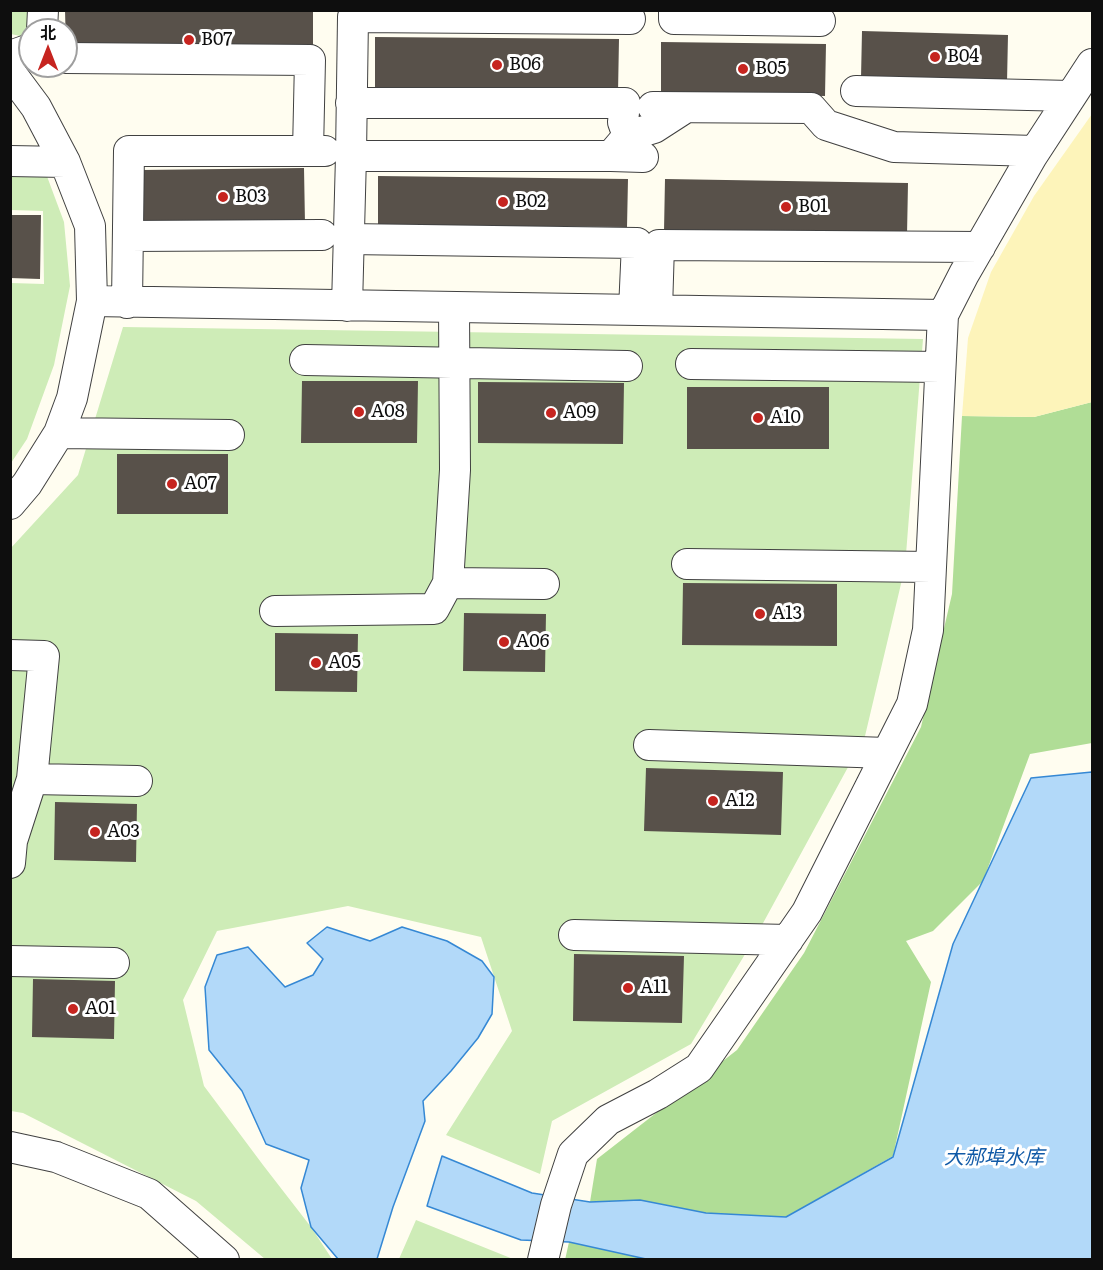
<!DOCTYPE html>
<meta charset="utf-8">
<style>
body{margin:0}
#map{position:relative;width:1103px;height:1270px;overflow:hidden;background:#fffdf0;font-family:Literata,"Noto Sans SC",serif}
canvas{display:block}
.frame{position:absolute;inset:0;border:12px solid #0e0e0e;pointer-events:none}
.north{position:absolute;left:18px;top:18px;width:60px;height:60px;box-sizing:border-box;background:#fff;border:2px solid #9f9f9f;border-radius:50%;rotate:0deg;font-size:16px;font-weight:700;line-height:24px;text-align:center;color:#0e0e0e}
.north::after{content:'';display:block;margin:auto;width:21px;height:27px;background:#c6241f;clip-path:polygon(50% 0,100% 100%,50% 72%,0 100%)}
</style>
<div id="map">
<canvas width="1103" height="1270"></canvas>
<div class="frame"></div>
<div class="north">北</div>
</div>
<script>
const ctx = document.querySelector('canvas').getContext('2d');
ctx.lineJoin = 'round';
function fill(path, color) {
  ctx.fillStyle = color;
  ctx.fill(path, 'evenodd');
}
function strokePath(path, color, width, dash) {
  ctx.strokeStyle = color;
  ctx.lineWidth = width;
  ctx.lineCap = dash ? 'butt' : 'round';
  ctx.setLineDash(dash || []);
  ctx.stroke(path);
}
function label(font, color, halo, rows, align = 'center') {
  ctx.font = font + ' Literata,"Noto Sans SC",serif';
  ctx.lineWidth = 6;
  ctx.setLineDash([]);
  ctx.textBaseline = 'middle';
  ctx.strokeStyle = halo;
  ctx.fillStyle = color;
  for (const [text, x, y, turn = 0] of rows) {
    ctx.save();
    ctx.translate(x, y);
    ctx.rotate((+turn || 0) * Math.PI / 180);
    ctx.textAlign = isNaN(turn) ? turn : align;
    if (halo) ctx.strokeText(text, 0, 0);
    ctx.fillText(text, 0, 0);
    ctx.restore();
  }
}
fill(new Path2D(`
 M10,11H31L29,38L11,34Z
 M11,171H45L64,222L70,286L54,365L27,439L11,463V283L44,284L43,211L11,210Z
 M123,327L923,339L905,567L865,736L756,936L691,1044L552,1121L540,1174L446,1135L512,1031L481,937L348,906L217,931L183,1000L204,1086L263,1165L311,1227L332,1259H265L196,1201L23,1113L11,1111L10,549L78,475Z
 M416,1220L513,1259H399Z`), '#ceecb7');
fill(new Path2D(`
 M1092,402V743L1030,754L983,881L933,931L906,941L931,982L893,1156L786,1217L706,1213L640,1200L590,1202L597,1159L737,1050L804,953L921,727L952,594L962,416L1034,417Z
 M569,1242L646,1259L565,1260Z`), '#b0dd96');
fill(new Path2D(`
 M1092,114V402L1034,417L962,416L968,338L991,272L1034,196Z`), '#fdf4ba');
const water = new Path2D(`
 M1092,772V1259H646L569,1242L521,1240L427,1206L442,1156L532,1193L590,1202L640,1200L706,1213L786,1217L893,1157L953,944L1031,778Z
 M327,927L370,941L402,927L447,941L482,961L494,977L492,1014L478,1038L451,1071L423,1101L425,1121L393,1207L377,1259H338L311,1227L301,1188L309,1160L266,1144L242,1091L209,1050L205,987L217,955L248,947L285,987L313,975L323,959L307,943Z`);
fill(water, '#b2d9f9');
strokePath(water, '#3588d4', 1.5);
fill(new Path2D(`
 M65,10H313V50L66,49Z
 M862,31L1008,35L1007,82L861,78Z
 M375,37L619,39L618,93L375,91Z
 M661,42L826,44L825,96L661,93Z
 M304,168L305,224L142,226V170Z
 M378,176L628,179L627,227L378,225Z
 M665,179L908,183L907,235L664,231Z
 M10,215H41L40,279L10,278Z
 M302,381H418L417,443H301Z
 M478,382L624,383L623,444L478,443Z
 M687,387H829V449H687Z
 M117,454H228V514H117Z
 M683,583L837,584V646L682,645Z
 M464,613L546,614L545,672L463,671Z
 M275,633L358,634L357,692L275,691Z
 M646,768L783,772L781,835L644,831Z
 M55,802L137,804L136,862L54,860Z
 M574,954L684,956L682,1023L573,1021Z
 M33,979L115,981L114,1039L32,1037Z`), '#58514a');
const minor = new Path2D(`
 M674,10V19L820,21
 M42,30L43,10
 M10,56L30,49
 M66,58L310,60L308,151
 M10,72L36,107L65,162L90,226L92,301L72,398L59,433L27,484L10,504
 M856,91L1071,96
 M351,103H625L623,122L628,136L611,156
 M653,107L811,108L826,125L894,147L1035,151
 M628,136L654,128L685,108
 M351,156H611L643,157
 M10,161L65,162
 M128,236L322,235
 M348,239L637,243L634,310
 M92,301L943,315
 M127,303L129,151H325
 M347,306L351,156L353,17L630,19
 M657,310L659,245L980,247
 M305,360L627,366
 M691,364L940,367
 M59,433L229,435
 M687,564L931,567
 M448,583L544,584
 M275,611L434,609L448,583L455,470L454,308
 M10,655L44,656L32,779L12,841L10,863
 M649,745L887,753
 M32,779L137,781
 M574,935L788,940
 M10,961L114,963
 M10,1147L56,1157L149,1194L224,1260
 M543,1260L556,1205L573,1154L608,1120L658,1094L699,1068L807,912L912,704L928,630L943,315L964,274L1032,156L1092,64`);
strokePath(minor, '#414141', 32);
strokePath(minor, '#fff', 30);
for (const [x, y, r, color] of [
 [189,40,6,"#c6241f"],
 [935,57,6,"#c6241f"],
 [497,65,6,"#c6241f"],
 [743,69,6,"#c6241f"],
 [223,197,6,"#c6241f"],
 [503,202,6,"#c6241f"],
 [786,207,6,"#c6241f"],
 [359,412,6,"#c6241f"],
 [551,413,6,"#c6241f"],
 [758,418,6,"#c6241f"],
 [172,484,6,"#c6241f"],
 [760,614,6,"#c6241f"],
 [504,642,6,"#c6241f"],
 [316,663,6,"#c6241f"],
 [713,801,6,"#c6241f"],
 [95,832,6,"#c6241f"],
 [628,988,6,"#c6241f"],
 [73,1009,6,"#c6241f"]
]) {
  const dot = new Path2D();
  dot.arc(x, y, r, 0, 2 * Math.PI);
  ctx.fillStyle = color;
  ctx.fill(dot);
  strokePath(dot, '#fff', 2);
}
label('18px', '#0e0e0e', '#fff', [
 ["B07",201,40],
 ["B04",947,57],
 ["B06",509,65],
 ["B05",755,69],
 ["B03",235,197],
 ["B02",515,202],
 ["B01",798,207],
 ["A08",371,412],
 ["A09",563,413],
 ["A10",770,418],
 ["A07",184,484],
 ["A13",772,614],
 ["A06",516,642],
 ["A05",328,663],
 ["A12",725,801],
 ["A03",107,832],
 ["A11",640,988],
 ["A01",85,1009]
], 'left');
label('italic 20px', '#115aa7', '#fff', [
 ["大郝埠水库",994,1158]
]);
</script>
